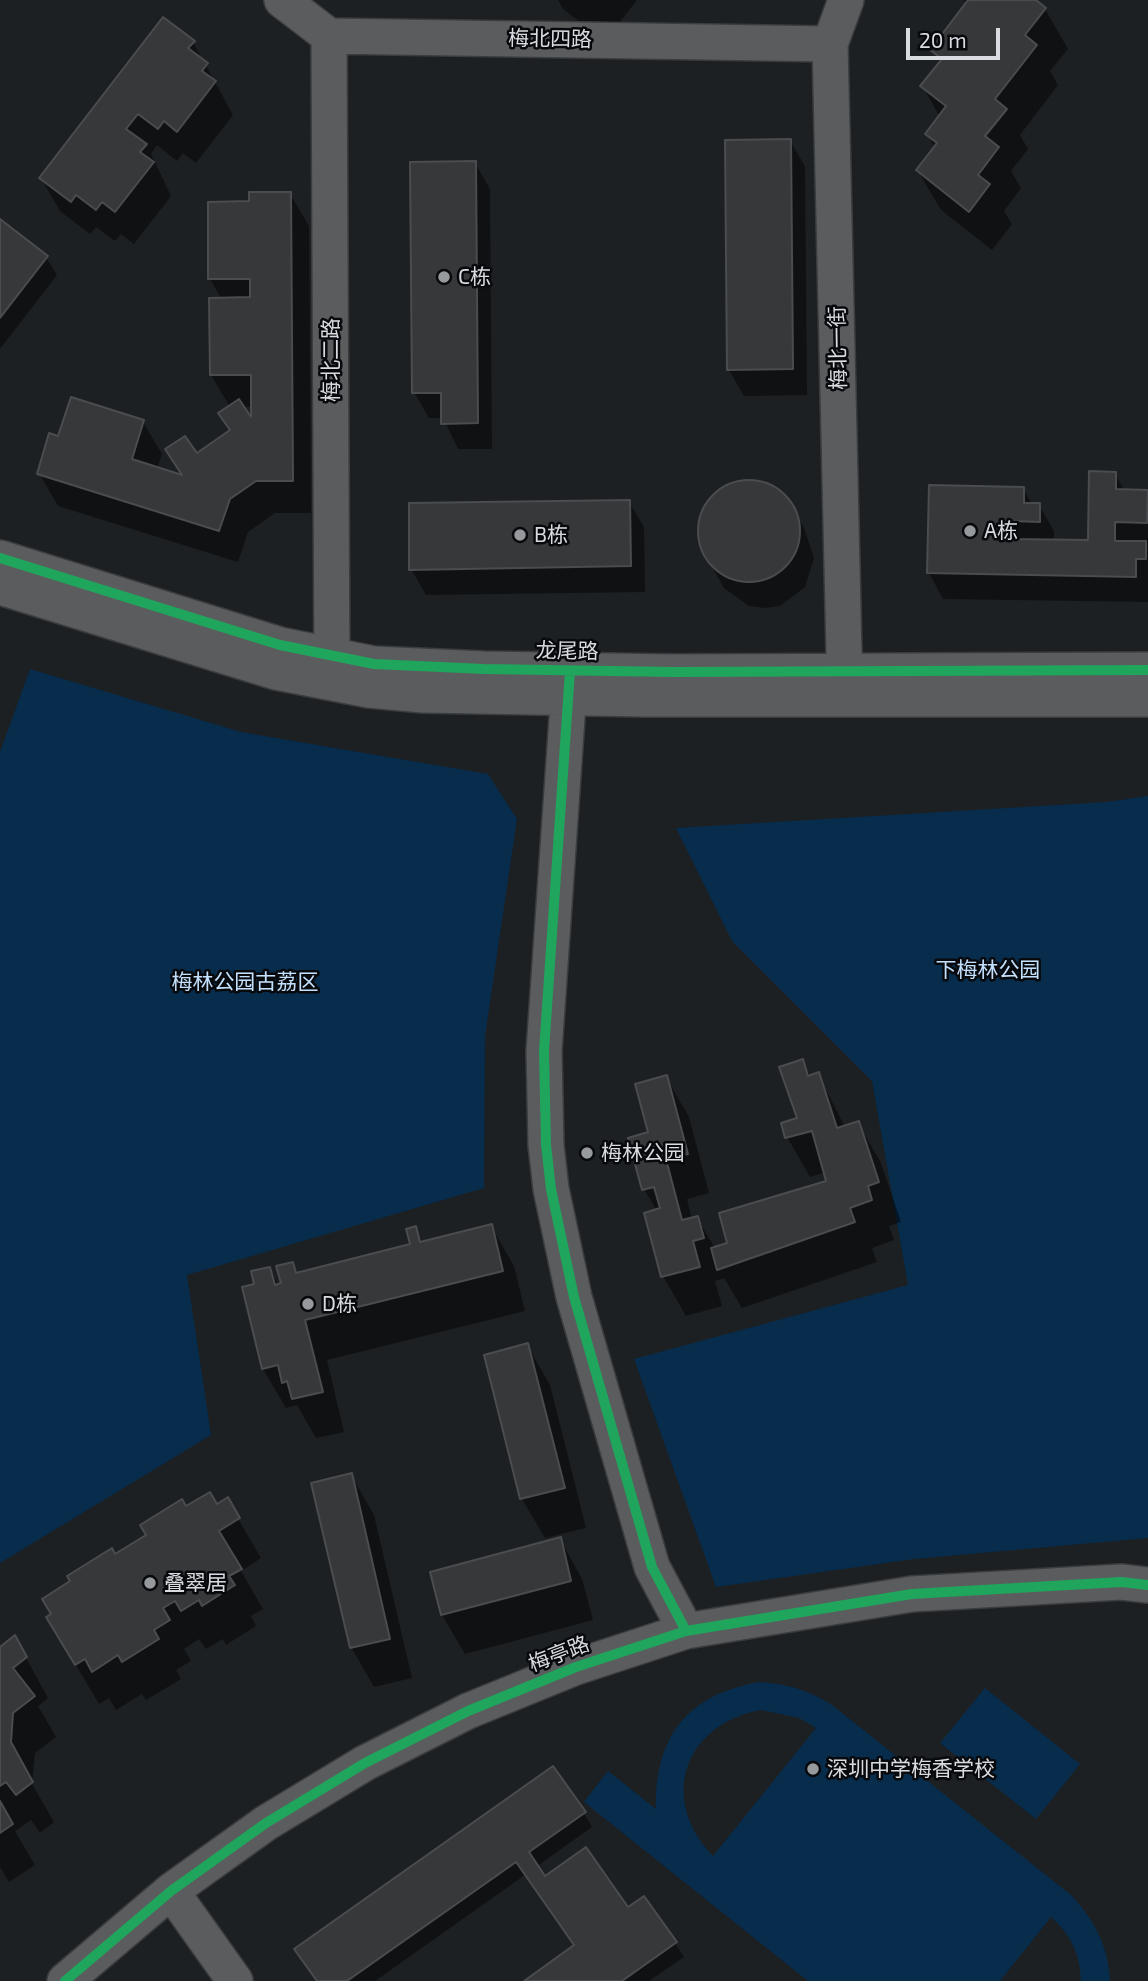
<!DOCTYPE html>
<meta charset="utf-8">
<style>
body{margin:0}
#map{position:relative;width:1148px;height:1981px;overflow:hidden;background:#1d2023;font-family:"Exo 2",sans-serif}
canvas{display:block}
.scale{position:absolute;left:906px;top:28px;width:94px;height:32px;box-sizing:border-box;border:4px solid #d8dbdf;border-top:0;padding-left:9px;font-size:21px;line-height:24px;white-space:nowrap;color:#d8dbdf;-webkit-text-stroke:5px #08090c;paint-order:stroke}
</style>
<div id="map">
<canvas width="1148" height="1981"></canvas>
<div class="scale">20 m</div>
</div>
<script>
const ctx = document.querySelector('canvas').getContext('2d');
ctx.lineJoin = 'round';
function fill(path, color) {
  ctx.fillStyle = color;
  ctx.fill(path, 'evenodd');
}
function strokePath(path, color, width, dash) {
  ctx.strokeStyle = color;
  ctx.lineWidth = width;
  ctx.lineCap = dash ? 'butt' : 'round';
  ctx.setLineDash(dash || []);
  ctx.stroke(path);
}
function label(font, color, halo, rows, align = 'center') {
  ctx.font = font + ' "Exo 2","Noto Sans SC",sans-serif';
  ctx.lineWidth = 5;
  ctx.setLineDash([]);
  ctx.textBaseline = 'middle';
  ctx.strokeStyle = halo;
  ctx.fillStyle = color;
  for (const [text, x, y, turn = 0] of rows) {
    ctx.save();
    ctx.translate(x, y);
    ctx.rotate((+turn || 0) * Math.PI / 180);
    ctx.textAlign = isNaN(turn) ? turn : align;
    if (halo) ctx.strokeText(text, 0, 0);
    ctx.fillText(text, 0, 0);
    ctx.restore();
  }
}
fill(new Path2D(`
 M30,669L241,732L488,774L517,819L485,1036L484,1188L187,1275L211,1435L0,1563V752Z
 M1148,796V1538L914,1559L716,1587L634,1359L908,1285L872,1081L732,941L676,828L1107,802Z
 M759,1682C788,1684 808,1690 832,1705L1071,1895C1095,1921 1108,1945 1110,1981H1081C1080,1954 1071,1935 1051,1917L1000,1981H808L584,1802L608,1771L656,1809C655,1736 687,1695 759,1682ZM761,1710L799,1718L816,1728L713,1856C658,1799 684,1724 761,1710Z
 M985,1688L1080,1764L1036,1819L940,1743Z`), '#072c4c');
fill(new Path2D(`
 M558,0H637L605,41L563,9Z
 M964,0H1033L1045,9L1068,49L1050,71L1058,85L1020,135L1028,149L1011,171L1021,188L1004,211L1012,224L992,250L941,210L918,171L935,148L927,134L940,117L923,87L940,63L933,50L967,5Z
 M193,42L233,115L196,163L183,153L177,161L157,145L151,154L171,196L134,244L121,234L115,241L96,227L90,234L60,211L41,178Z
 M790,141L805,166L807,395L744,396L729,370Z
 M475,163L490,189L492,449H458L443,418H429L414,392Z
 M290,194L309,226L311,513H275L248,532L238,562L58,506L39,473L59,439L143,422L162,454L157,469L183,477L167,450L196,455L231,431L230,407L211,375L222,300L210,279L251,203ZM242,407H252L253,423Z
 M0,221L46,257L57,275L0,349Z
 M1115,474L1125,491L1148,494V602L943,599L929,573L1023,488L1032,505H1039L1054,531V541L1089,542Z
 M748,481L778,490L789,501L804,528L814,558L805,587L780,606L765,608L749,606L724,588L701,547V516L719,491Z
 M629,502L644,527L645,592L426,595L411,569Z
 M802,1061L811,1077L818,1074L845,1127L858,1123L881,1163L901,1222L889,1226L894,1240L872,1248L877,1262L742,1308L724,1278L715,1281L722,1306L686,1316L663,1276L657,1211L644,1189L650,1134L666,1077L689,1117L709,1193L687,1199L692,1219L697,1218L715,1248L729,1244L829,1182L826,1172L810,1177L787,1137L799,1119Z
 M491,1226L514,1266L525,1311L327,1360L344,1432L316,1438L297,1405L286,1408L263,1369L256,1286L269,1269L279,1285L283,1284L292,1264L298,1274L412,1246L415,1229L423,1243Z
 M527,1345L550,1385L586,1528L545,1538L522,1499L486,1356Z
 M351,1475L374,1515L412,1678L374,1687L351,1647Z
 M227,1500L261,1558L241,1571L263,1609L251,1616L256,1626L226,1645L223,1639L206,1649L199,1639L184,1649L191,1661L176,1670L181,1679L146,1700L142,1694L116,1710L109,1698L99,1704L71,1657L115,1556L186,1509L217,1506Z
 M560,1539L582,1579L593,1620L465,1654L442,1615Z
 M15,1638L48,1698L38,1706L56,1737L35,1753L32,1784L54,1822L40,1833L31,1820L15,1831L35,1865L9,1882L0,1867V1649Z
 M584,1813L592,1827L536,1867L545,1878L628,1909L675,1943L684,1957L649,1981H527L576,1947L525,1875L375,1981H317L304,1963Z`), '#0007');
const building = new Path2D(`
 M968,0H1036L1046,8L1025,35L1037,45L995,99L1007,109L985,136L999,147L978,175L990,184L969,212L916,170L937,143L925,134L946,106L920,86L942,59L930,50Z
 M163,17L195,41L188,48L208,63L202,71L216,81L177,132L164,121L158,129L138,114L126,129L147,144L140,152L154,162L115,212L102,202L96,210L76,195L71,202L39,178Z
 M791,139L793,369L727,370L725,140Z
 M476,161L478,423L441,424V393H412L410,162Z
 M249,192H291L293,481H256L230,499L219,531L37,474L49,433L58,436L71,397L144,420L132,459L182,475L165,449L185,436L197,453L230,430L218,413L239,399L251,417V375H210L209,298L250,297V279H208V202L249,201Z
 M0,219L48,256L0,318Z
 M1089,471L1116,472V489L1148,490L1147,523L1115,522V541H1146V559H1136V577L927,573L929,485L1024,487V503H1040V522L1012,521V539L1088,540Z
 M698 531a51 51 0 1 1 102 0a51 51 0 1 1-102 0Z
 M630,500L631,566L409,570V503Z
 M803,1059L808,1076L819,1072L837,1128L859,1121L879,1182L868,1186L872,1200L850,1208L855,1222L717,1270L711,1248L727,1243L719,1213L826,1181L812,1131L785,1138L781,1123L797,1118L779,1067Z
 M667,1075L688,1154L666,1159L682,1220L698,1216L704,1238L693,1241L700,1267L661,1277L644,1213L660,1208L654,1187L642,1190L628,1138L648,1132L635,1084Z
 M492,1224L503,1271L305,1320L323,1392L292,1399L287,1381L282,1383L278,1365L262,1369L242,1287L254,1284L251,1271L270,1267L275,1285L281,1283L276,1266L293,1262L296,1273L410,1244L406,1229L416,1226L420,1242Z
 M528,1343L565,1488L520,1499L484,1355Z
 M352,1473L390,1639L350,1648L311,1483Z
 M210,1492L217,1504L228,1497L240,1518L219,1531L242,1569L229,1576L235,1585L202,1606L199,1600L181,1611L175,1601L163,1608L170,1620L154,1630L159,1639L122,1662L118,1655L92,1672L85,1659L75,1665L46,1617L51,1614L42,1599L70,1581L67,1576L112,1548L115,1554L146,1535L140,1525L182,1499L186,1506Z
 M561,1537L571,1581L441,1615L430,1572Z
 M15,1635L27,1657L13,1668L35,1696L13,1713L11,1742L33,1782L16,1795L6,1782L0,1786V1647Z
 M553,1766L586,1812L529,1852L545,1876L586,1847L628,1907L644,1896L677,1942L622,1981H524L574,1945L516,1862L347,1981H317L294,1949Z
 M0,1801L13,1824L0,1833Z`);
fill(building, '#36383a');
strokePath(building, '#4a4c4f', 2);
const minor = new Path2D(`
 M282,0L329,36L830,44
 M329,36L332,680
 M0,558L280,645L374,664L484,669L674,672L1148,670
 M0,587L276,672L369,690L423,695L643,699H1148
 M570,674L544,1051L546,1145L551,1189L574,1297L652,1567L686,1631
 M845,696L830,44L846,0
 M171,1891L235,1981
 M65,1981L171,1891L266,1823L365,1763L468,1711L576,1667L686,1631L912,1594L1121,1582L1148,1585`);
strokePath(minor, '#3a3c3e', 38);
strokePath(minor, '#5b5c5e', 35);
strokePath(new Path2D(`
 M0,558L280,645L374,664L484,669L674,672L1148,670
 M570,671L544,1051L546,1145L551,1189L574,1297L652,1567L686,1631
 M65,1981L171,1891L266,1823L365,1763L468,1711L576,1667L686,1631L912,1594L1121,1582L1148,1585`), '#20a55d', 10);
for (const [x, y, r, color] of [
 [444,277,7,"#979a9d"],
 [970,531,7,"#979a9d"],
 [520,535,7,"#979a9d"],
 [587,1153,7,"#979a9d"],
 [308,1304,7,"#979a9d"],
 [150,1583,7,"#979a9d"],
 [813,1769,7,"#979a9d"]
]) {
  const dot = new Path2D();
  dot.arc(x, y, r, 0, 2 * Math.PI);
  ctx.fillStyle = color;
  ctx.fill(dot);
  strokePath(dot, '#08090c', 2.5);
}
label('21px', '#d8dbdf', '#08090c', [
 ["梅北四路",550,39,1],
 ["梅北一街",838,348,-91],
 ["梅北二路",331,360,-90],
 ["龙尾路",567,651,1],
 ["梅亭路",559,1654,-21]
]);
label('21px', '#d8dbdf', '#08090c', [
 ["C栋",458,277],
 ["A栋",984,531],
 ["B栋",534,535],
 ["梅林公园",601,1153],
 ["D栋",322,1304],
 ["叠翠居",164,1583],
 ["深圳中学梅香学校",827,1769]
], 'left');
label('21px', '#c3e1ff', '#08090c', [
 ["下梅林公园",988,970],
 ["梅林公园古荔区",245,982]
]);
</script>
